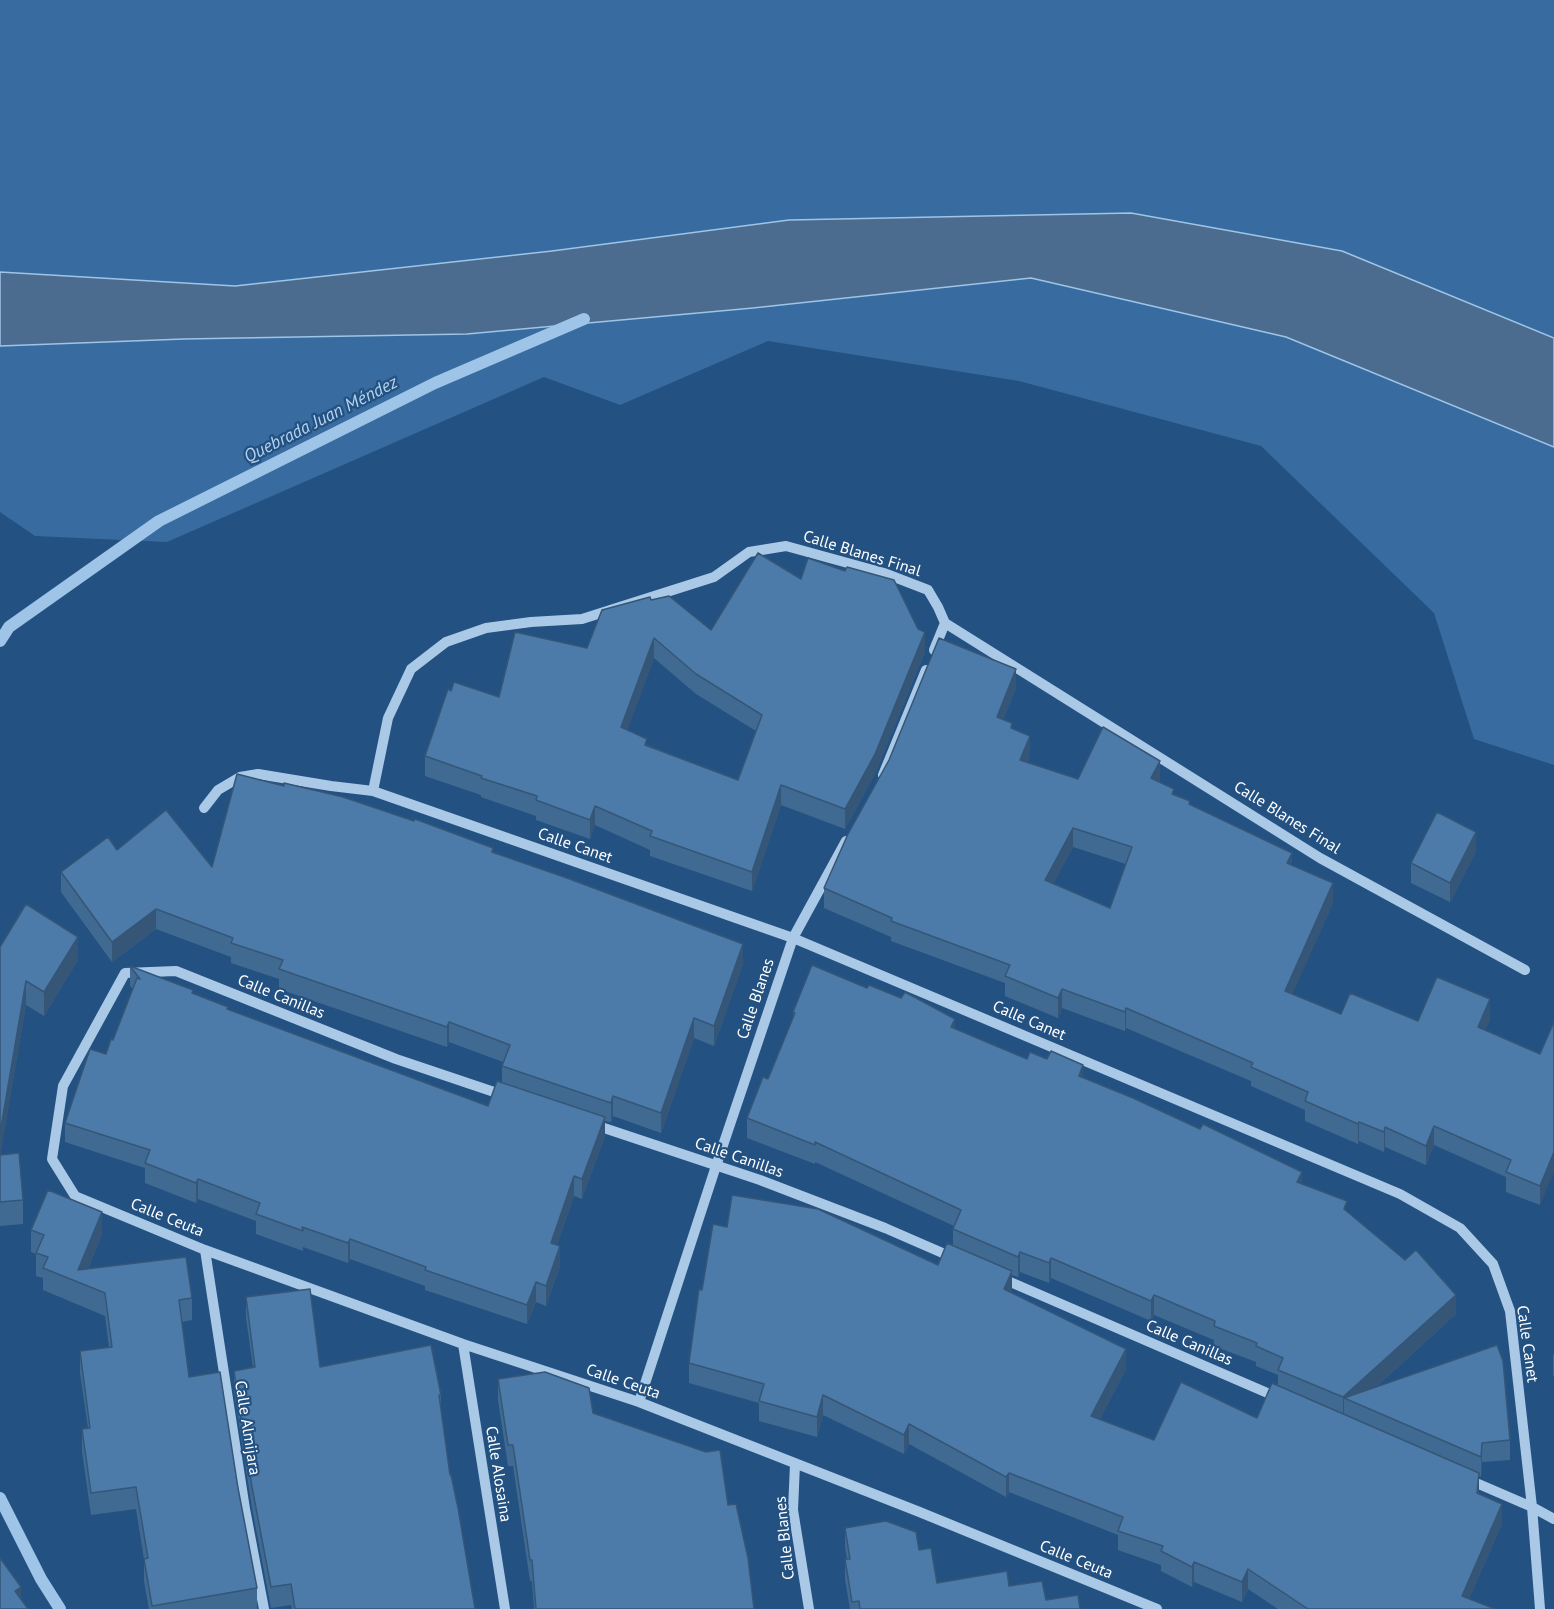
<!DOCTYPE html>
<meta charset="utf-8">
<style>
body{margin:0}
canvas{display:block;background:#235181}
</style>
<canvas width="1554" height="1609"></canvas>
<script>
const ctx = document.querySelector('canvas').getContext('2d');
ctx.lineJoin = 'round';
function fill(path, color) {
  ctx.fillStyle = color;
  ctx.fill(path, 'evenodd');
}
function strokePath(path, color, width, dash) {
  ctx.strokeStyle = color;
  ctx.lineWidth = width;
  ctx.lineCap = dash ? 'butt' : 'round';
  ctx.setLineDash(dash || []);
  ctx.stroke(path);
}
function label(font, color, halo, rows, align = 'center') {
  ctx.font = font + ' "PT Sans",sans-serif';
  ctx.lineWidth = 4.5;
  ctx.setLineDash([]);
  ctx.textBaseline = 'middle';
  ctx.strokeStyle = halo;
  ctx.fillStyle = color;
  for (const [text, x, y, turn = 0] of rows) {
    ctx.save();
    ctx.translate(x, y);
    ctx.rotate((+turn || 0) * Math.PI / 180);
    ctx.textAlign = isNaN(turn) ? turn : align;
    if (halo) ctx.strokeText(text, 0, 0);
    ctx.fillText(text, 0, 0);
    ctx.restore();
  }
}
fill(new Path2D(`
 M0,0H1554V765L1474,739L1434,613L1261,446L1019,381L768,341L620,405L544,377L167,542L35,536L0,512Z`), '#386b9f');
const water = new Path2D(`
 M1131,213L1342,251L1554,338V447L1286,337L1031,278L753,308L467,334L184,339L0,346V272L235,286L552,251L789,220Z`);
fill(water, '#4b6c8e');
strokePath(water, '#9ec4e8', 1.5);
strokePath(new Path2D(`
 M0,641L9,627L159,521L435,383L584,319
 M0,1498L41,1579L60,1609`), '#9ec4e8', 12);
strokePath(new Path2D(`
 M934,650L945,623
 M883,775L926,670
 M373,791L388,718L411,669L446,642L486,628L531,622L582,619L714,577L749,552L786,546L884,573L928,590L938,607L945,623L1320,858L1525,970
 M204,808L218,790L240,777L258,774L331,786L373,791L793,938L1400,1194L1460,1228L1493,1264L1510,1311L1532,1507L1540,1609
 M506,1096L396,1059L176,971L125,973L63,1086L52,1159L75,1196L205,1250L463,1344L639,1402L917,1511L1157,1609
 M592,1124L760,1180L885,1228L954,1258
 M205,1250L245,1509L264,1609
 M1001,1278L1279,1398
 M463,1344L505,1609
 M639,1402L716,1166L793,938L846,841
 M795,1464L793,1510L809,1609
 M1467,1479L1532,1507L1554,1519`), '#aac9e7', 10);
fill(new Path2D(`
 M651,600L711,630L925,652L875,774L845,829L781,805L752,891L650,856V850L595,825L590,839L536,820V816L481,797V795L425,776V756L451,691L499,697L587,648ZM654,658L696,694L756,731L738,780L647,745L627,730Z
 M1016,688L1003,720L1012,728L1030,755L1027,763L1078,779L1160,780L1159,782L1174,795L1292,865L1333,903L1292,994L1341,1014L1418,1021L1490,1019L1485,1030L1540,1054L1554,1022L1540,1205L1506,1192V1177L1434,1145L1426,1165L1385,1147L1384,1152L1359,1141L1358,1144L1305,1121V1110L1251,1086V1081L1126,1028L1125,1031L1062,1008L1058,1018L1005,996V983L891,941V937L824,908V888ZM1073,847L1126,864L1110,908L1053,884Z
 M117,850L212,867L493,853L743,964L714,1046L694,1038L661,1133L613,1116L611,1122L605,1121V1136L582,1199L574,1196L557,1245L560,1266L546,1306L536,1302L527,1324L425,1290V1286L350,1259L348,1263L303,1247V1251L256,1234V1221L198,1199L196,1203L145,1183V1168L65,1142V1123L106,1054L113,1040L133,989L130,986V966L193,993L228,1009L488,1106L502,1082V1066L503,1062L449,1042L447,1047L279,989V979L231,963V957L156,929L112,962L61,892V872Z
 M1476,852L1450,902L1411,883V863Z
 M0,947L78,960L44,1016L26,1005L0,1155L23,1200V1224L0,1226Z
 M793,1012L955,1029L1027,1059L1083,1077L1302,1184L1347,1212L1456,1314L1376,1387L1510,1440V1460L1482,1462L1481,1477L1479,1476V1494L1502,1524L1469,1599L1495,1609H1278L1248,1589L1242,1602L1194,1582L1192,1587L1161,1571V1565L1118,1550V1535L1009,1492L1006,1497L909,1444L904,1454L823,1415L817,1437L759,1421V1403L689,1383V1363L702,1290L938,1265L953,1246V1229L954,1226L815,1162V1164L747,1138V1118L768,1079L793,1018ZM1020,1272L1049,1283L1051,1278L1151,1321L1154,1315L1214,1340V1346L1256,1362V1366L1278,1375V1386L1257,1418L1154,1440L1100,1419L1126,1369L1011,1293L1012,1275L1018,1277Z
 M31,1230L102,1234L88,1269L192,1298V1320L182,1322L189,1377L238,1488L257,1588V1609H149L144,1581V1559L136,1509L91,1515L82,1451V1429L88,1428L80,1373V1351L109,1347L105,1316L43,1290V1278L36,1276V1254L31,1252Z
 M246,1297L320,1367L441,1395V1408L450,1475L475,1609H292L291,1605L271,1608L252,1508L234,1391V1371L253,1367L246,1318Z
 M1554,1354V1377L1553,1375V1355Z
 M498,1379L593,1413L728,1505L754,1609H534L532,1581H530L513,1466H508L498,1400Z
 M845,1528L919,1550L937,1583L1009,1586L1046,1600L1080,1609H850L845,1579V1559H847L845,1548Z`), '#416a92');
fill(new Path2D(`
 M925,632V652L875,774L845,829V809Z
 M654,638V658L621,747V727Z
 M1016,669V688L997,737V717Z
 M1030,736V755L1020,780V760Z
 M1160,761V780L1151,798V778Z
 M781,785V805L752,891V872Z
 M595,806V825L590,839V820Z
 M1073,828V847L1045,900V880Z
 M1476,832V852L1450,902V883Z
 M1292,853V872L1287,863Z
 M1333,883V903L1285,1011V991Z
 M156,909V929L112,962V942Z
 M78,937V960L44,1016V992Z
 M743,944V964L714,1046V1026Z
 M26,981V1005L0,1157V1133Z
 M1062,989V1008L1058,1018V998Z
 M1490,999V1019L1478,1046V1027Z
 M1126,1008V1028L1125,1031V1012Z
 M694,1018V1038L661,1133V1113Z
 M955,1019V1039L951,1027Z
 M449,1022V1042L447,1047V1027Z
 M1083,1065V1084L1079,1076Z
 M613,1096V1116L611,1122V1103Z
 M605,1117V1136L582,1199V1179Z
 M1359,1122V1141L1358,1144V1124Z
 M1434,1126V1145L1426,1165V1146Z
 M1385,1127V1147L1384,1152V1132Z
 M1554,1152V1172L1540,1205V1186Z
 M1302,1172V1192L1297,1182Z
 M574,1176V1196L551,1263V1243Z
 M198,1179V1199L196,1203V1183Z
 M102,1212V1234L82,1284L78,1270Z
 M350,1239V1259L348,1263V1243Z
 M560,1246V1266L546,1306V1286Z
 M1020,1252V1272L1018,1277V1257Z
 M1051,1258V1278L1049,1283V1263Z
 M1012,1271V1291L1004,1309V1289Z
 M536,1282V1302L527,1324V1305Z
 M1154,1295V1315L1151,1321V1301Z
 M1456,1295V1314L1357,1404L1344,1398V1416L1343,1417V1397Z
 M1126,1349V1369L1091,1436V1416Z
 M823,1395V1415L817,1437V1417Z
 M909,1424V1444L904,1454V1435Z
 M1482,1443V1462L1481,1477V1457Z
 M1009,1473V1492L1006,1497V1477Z
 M1479,1473V1492L1477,1513V1493Z
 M1502,1504V1524L1465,1609L1462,1596Z
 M1194,1562V1582L1192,1587V1567Z
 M1248,1569V1589L1242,1602V1582Z
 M21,1587V1609L15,1591Z`), '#355677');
const building = new Path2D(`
 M758,553L801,579L808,558L845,571L847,567L894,580L918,629L925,632L875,754L845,809L781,785L752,872L650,836L652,831L595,806L590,820L536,800L537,796L481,778L482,776L425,756L448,689L451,691L454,682L499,697L515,632L587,648L602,610L650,597L651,600L669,596L711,630ZM654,638L696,674L762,715L738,780L645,745L647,739L621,727Z
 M939,638L1016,669L997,717L1012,723L1011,728L1030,736L1020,760L1078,779L1103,727L1160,761L1151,778L1174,789L1172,794L1190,801L1189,804L1292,853L1287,863L1333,883L1285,991L1341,1014L1350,993L1418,1021L1437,977L1490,999L1478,1027L1540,1054L1554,1022V1152L1540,1186L1506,1172L1511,1160L1434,1126L1426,1146L1385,1127L1384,1132L1359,1122L1358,1124L1305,1101L1308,1092L1251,1067L1253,1063L1126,1008L1125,1012L1062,989L1058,998L1005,976L1010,965L891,921L892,918L824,888L848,834L889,760ZM1073,828L1132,847L1110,908L1045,880Z
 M237,774L284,786V783L343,797L414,821L415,819L493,848L492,852L567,878L743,944L714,1026L694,1018L661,1113L613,1096L611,1103L502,1066L510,1045L449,1022L447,1027L279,969L283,960L231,943L233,938L156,909L112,942L61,872L108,837L117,850L166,810L212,867Z
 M1437,812L1476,832L1450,883L1411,863Z
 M26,904L78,937L44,992L26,981L0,1133V947Z
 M812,965L867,988L869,985L901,998L905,992L955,1019L951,1027L1027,1059L1030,1052L1047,1059L1051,1051L1083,1065L1079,1076L1133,1098L1200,1129L1203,1124L1302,1172L1297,1182L1347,1201L1344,1209L1405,1260L1416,1250L1456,1295L1343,1397L1278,1370L1283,1358L1256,1346L1257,1343L1214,1326L1215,1321L1154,1295L1151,1301L1051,1258L1049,1263L1020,1252L1018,1257L953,1229L961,1210L815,1142V1145L747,1118L763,1077L768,1079L795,1013L793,1012Z
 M130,966L193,990L192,993L228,1007L227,1009L488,1106L497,1081L605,1117L582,1179L574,1176L551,1243L560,1246L546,1286L536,1282L527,1305L425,1270L426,1267L350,1239L348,1243L302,1227L303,1231L256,1214L260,1203L198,1179L196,1183L145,1163L150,1150L65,1123L90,1049L106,1054L111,1039L113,1040L137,978L140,979Z
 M19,1153L23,1200L0,1202V1155Z
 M48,1190L102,1212L78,1270L186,1257L192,1298L179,1300L189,1377L220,1372L238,1488L257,1588L152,1606L144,1559L148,1558L136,1487L91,1493L82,1429L90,1428L80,1351L112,1347L105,1293L43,1268L48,1257L36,1253L44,1235L31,1230Z
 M732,1195L818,1209L938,1265L947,1243L1012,1271L1004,1289L1126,1349L1091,1416L1154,1440L1181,1382L1257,1418L1272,1383L1479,1473L1477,1493L1502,1504L1462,1596L1495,1609H1308L1248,1569L1242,1582L1194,1562L1192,1567L1161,1551L1163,1546L1118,1531L1123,1517L1009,1473L1006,1477L909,1424L904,1435L823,1395L817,1417L759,1401L764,1384L689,1363L699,1289L702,1290L713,1224L727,1227Z
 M310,1289L320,1367L431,1345L441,1395H439L450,1475H451L458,1508L475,1609H295L291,1584L271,1587L252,1487L234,1371L255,1367L246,1297Z
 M1497,1345L1503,1361L1510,1440L1482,1443L1481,1457L1344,1398Z
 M545,1372L589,1388L593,1413L706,1452L720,1450L728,1505L736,1504L748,1558L754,1609H536L532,1560H530L513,1445H508L498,1379Z
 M886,1521L916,1532L919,1550L931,1548L937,1583L1007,1571L1009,1586L1042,1581L1046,1600L1078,1595L1080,1609H860L859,1601L852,1602L845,1559H850L845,1528Z
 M0,1558L21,1587L15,1591L28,1609H0Z`);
fill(building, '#4c7baa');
strokePath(building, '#355677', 1.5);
label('16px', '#fff', '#235181', [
 ["Calle Blanes Final",862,554,17],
 ["Calle Blanes Final",1287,818,32],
 ["Calle Canet",575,846,19],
 ["Calle Canillas",281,997,22],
 ["Calle Blanes",756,999,-71],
 ["Calle Canet",1029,1021,23],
 ["Calle Canillas",739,1158,19],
 ["Calle Ceuta",167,1218,22],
 ["Calle Canillas",1189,1343,23],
 ["Calle Canet",1527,1344,82],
 ["Calle Ceuta",623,1382,19],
 ["Calle Almijara",247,1428,81],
 ["Calle Alosaina",498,1474,81],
 ["Calle Blanes",785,1538,-96],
 ["Calle Ceuta",1076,1560,22]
]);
label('italic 18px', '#b6d3ef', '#235181', [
 ["Quebrada Juan Méndez",321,420,-27]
]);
</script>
